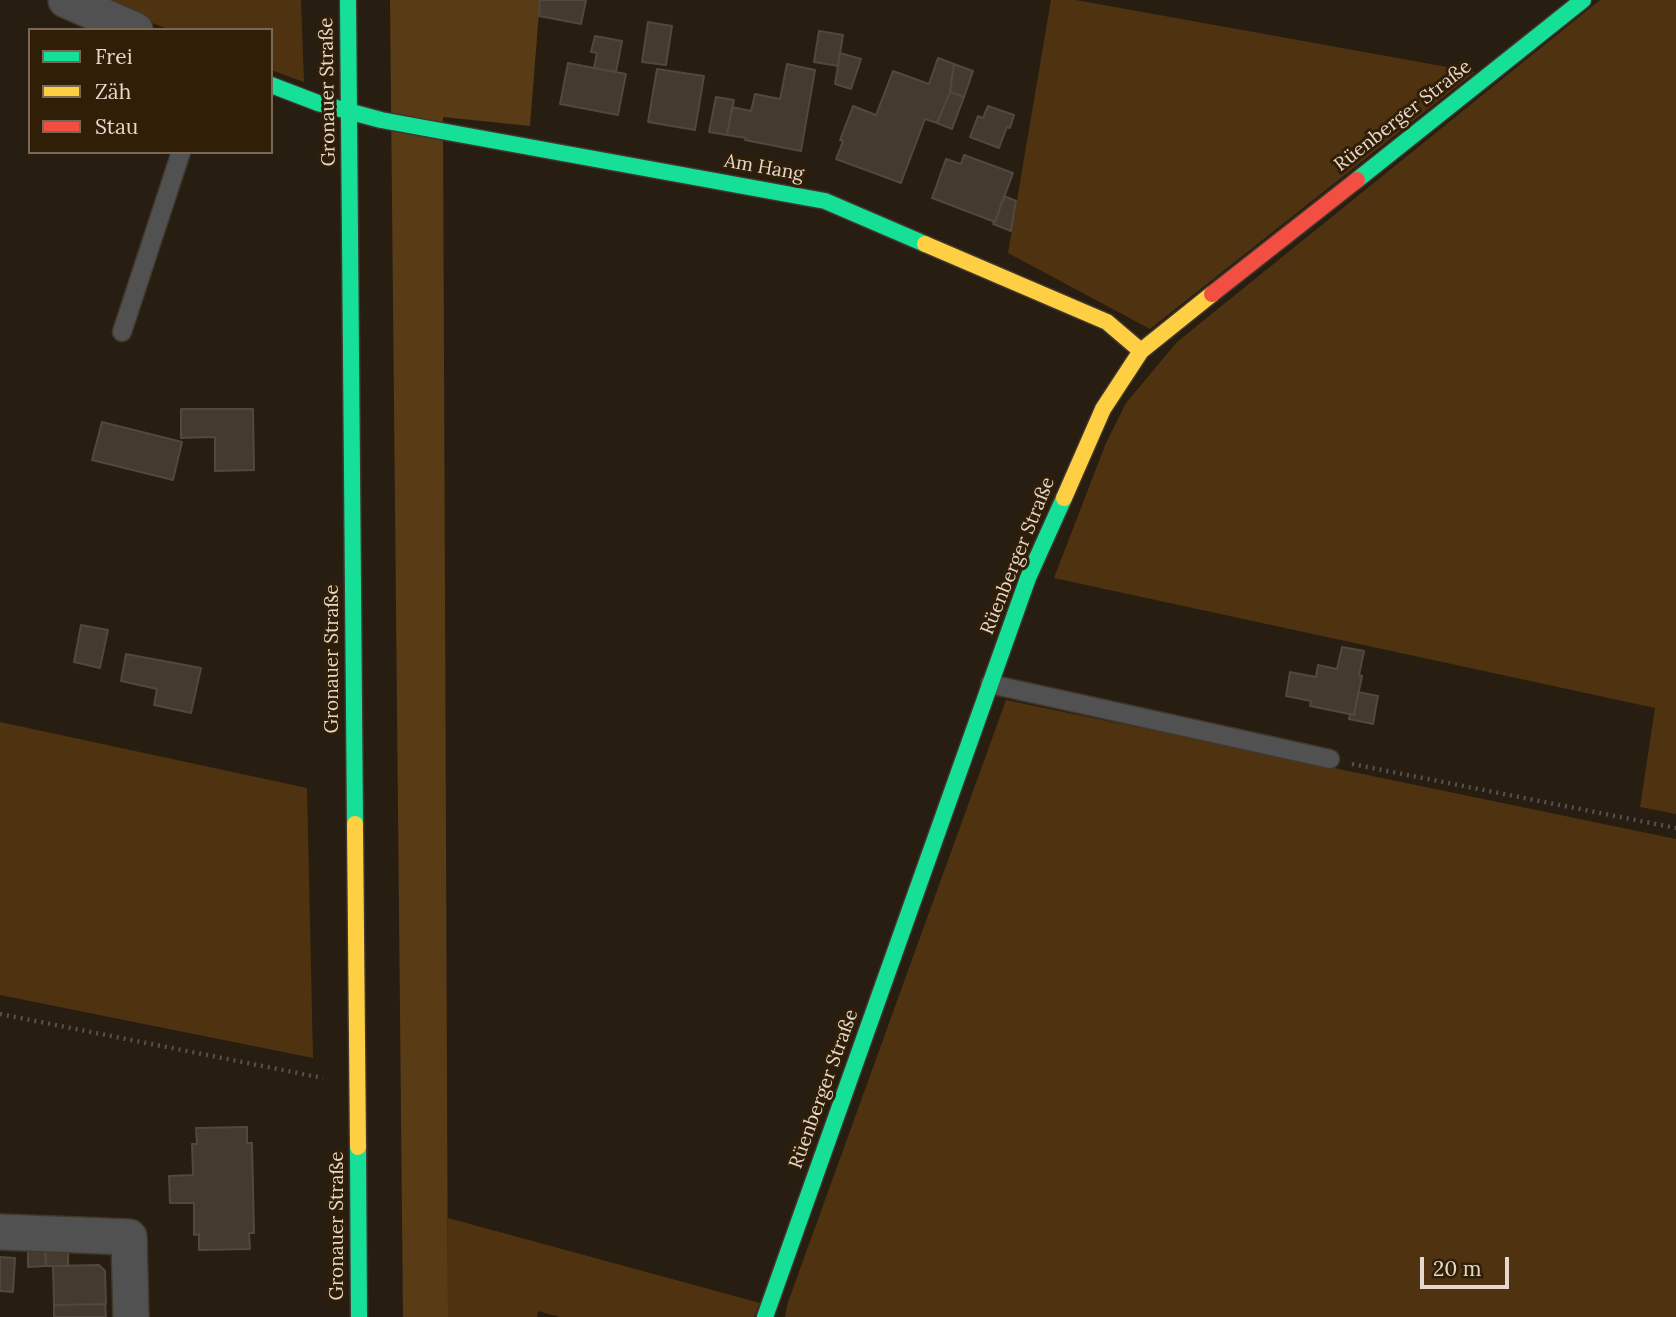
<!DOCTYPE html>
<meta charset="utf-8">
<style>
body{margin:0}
#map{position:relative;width:1676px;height:1317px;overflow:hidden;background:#271d11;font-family:Lora,serif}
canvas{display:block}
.legend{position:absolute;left:28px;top:28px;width:245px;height:126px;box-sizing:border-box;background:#311e07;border:2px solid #796855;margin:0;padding:9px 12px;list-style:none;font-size:21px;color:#e5d8cb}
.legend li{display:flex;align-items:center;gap:14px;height:35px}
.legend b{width:35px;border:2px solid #796855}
.scale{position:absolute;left:1420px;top:1257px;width:89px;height:32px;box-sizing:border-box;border:4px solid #e5d8cb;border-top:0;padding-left:9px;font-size:21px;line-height:24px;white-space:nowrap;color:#e5d8cb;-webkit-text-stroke:5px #311e07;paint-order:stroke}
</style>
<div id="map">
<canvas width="1676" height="1317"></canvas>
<ul class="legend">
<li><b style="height:9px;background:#16e098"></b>Frei</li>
<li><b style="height:9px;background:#ffcf43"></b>Zäh</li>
<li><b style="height:9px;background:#f24e42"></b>Stau</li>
</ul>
<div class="scale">20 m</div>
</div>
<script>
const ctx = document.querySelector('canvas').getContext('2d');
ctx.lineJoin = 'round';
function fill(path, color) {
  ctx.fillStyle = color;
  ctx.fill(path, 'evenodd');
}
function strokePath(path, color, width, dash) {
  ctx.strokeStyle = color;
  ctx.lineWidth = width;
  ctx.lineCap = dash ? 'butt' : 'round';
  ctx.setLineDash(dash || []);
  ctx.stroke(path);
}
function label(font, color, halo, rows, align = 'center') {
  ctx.font = font + ' Lora,serif';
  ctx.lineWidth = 6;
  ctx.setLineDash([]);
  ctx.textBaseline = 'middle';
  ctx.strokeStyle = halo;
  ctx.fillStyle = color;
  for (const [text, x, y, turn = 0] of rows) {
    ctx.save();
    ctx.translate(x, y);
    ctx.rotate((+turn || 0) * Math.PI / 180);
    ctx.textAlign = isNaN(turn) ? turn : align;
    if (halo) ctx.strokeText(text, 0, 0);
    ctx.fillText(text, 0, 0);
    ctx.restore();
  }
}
fill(new Path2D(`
 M95,0H301L304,82L271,70V30H170Z
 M1051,0H1076L1475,72L1150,329L1008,253Z
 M1600,0H1676V814L1640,807L1655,708L1054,578L1106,443L1126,403L1177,342Z
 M1006,700L1676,839V1317H785L787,1305Z
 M0,722L307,788L313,1058L0,995Z
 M448,1218L760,1303L754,1317H560L538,1311L537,1317H448Z`), '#4f3311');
fill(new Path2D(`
 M390,0H540L530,126L443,117L448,1317H403Z`), '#593b16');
const building = new Path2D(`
 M540,0H586L581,24L539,16Z
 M648,22L672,26L666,65L642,62Z
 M819,31L843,35L838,66L814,62Z
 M595,36L622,41L616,72L594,68L597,53L591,52Z
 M840,53L861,59L851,89L835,84Z
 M938,58L954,64L950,92L937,123L925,119L901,183L836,159L843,141L840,140L853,106L876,115L893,71L929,84Z
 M568,63L626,74L618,115L560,104Z
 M787,64L815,70L801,151L745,140L746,138L727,135L732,107L751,111L755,94L780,99Z
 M954,64L973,71L964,97L950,92Z
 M657,69L704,76L695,130L648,122Z
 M950,92L964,97L952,129L937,123Z
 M716,97L734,100L727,135L709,132Z
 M988,106L1014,115L1010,128L1007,127L999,148L970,137L978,116L983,118Z
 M964,155L1013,173L995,222L932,198L946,159L961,164Z
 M1004,196L1016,201L1011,231L993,224L995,222Z
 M181,409H253L254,470L215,471V437L181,438Z
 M102,422L182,442L173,480L92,460Z
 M81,625L108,630L100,668L74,662Z
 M1342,647L1364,651L1359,675L1362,676L1354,715L1310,706L1311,701L1286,696L1290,672L1316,677L1318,665L1337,669Z
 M126,654L201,668L191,713L154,705L157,689L121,681Z
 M1358,692L1378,696L1373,724L1349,719L1350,714L1354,715Z
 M247,1127V1143H252L254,1233H249L250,1249L199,1250V1234L194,1235V1203H170L169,1176L193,1175L192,1144H197L196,1128Z
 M28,1251L45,1252L46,1266L28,1267Z
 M46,1252L68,1253V1266H46Z
 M0,1257L15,1258L13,1292L0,1291Z
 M99,1265L105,1271L106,1304L54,1305L53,1266Z
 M105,1304L106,1317H54V1305Z`);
fill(building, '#443a30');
strokePath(building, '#51483e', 2);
const lane = new Path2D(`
 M122,332L181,152
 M990,684L1330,759`);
const street = new Path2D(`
 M66,0L135,30
 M0,1232L129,1237L131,1317`);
const fast = new Path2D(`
 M348,0L355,824
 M271,85L318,103L381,120L825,201L925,244
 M1357,180L1583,0
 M358,1147L359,1317
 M765,1317L1028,578L1064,498`);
const slow = new Path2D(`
 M925,244L1107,322L1141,351
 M1064,498L1103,409L1141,351L1212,294
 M355,824L358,1147`);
const jam = new Path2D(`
 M1212,294L1357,180`);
strokePath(lane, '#40372d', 21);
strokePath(street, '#40372d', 38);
strokePath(fast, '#40372d', 19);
strokePath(slow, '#40372d', 19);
strokePath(jam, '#40372d', 19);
strokePath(new Path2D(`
 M1352,764L1676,828
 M0,1014L323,1078`), '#555250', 4.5, [2, 5]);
strokePath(lane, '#525152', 18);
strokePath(street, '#525152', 35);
strokePath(fast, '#16e098', 16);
strokePath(slow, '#ffcf43', 16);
strokePath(jam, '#f24e42', 16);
label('19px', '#e5d8cb', '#311e07', [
 ["Gronauer Straße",328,92,-91],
 ["Rüenberger Straße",1403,116,-38],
 ["Am Hang",764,168,10],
 ["Rüenberger Straße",1018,556,-68],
 ["Gronauer Straße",333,659,-90],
 ["Rüenberger Straße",824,1089,-70],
 ["Gronauer Straße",338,1226,-90]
]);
</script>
